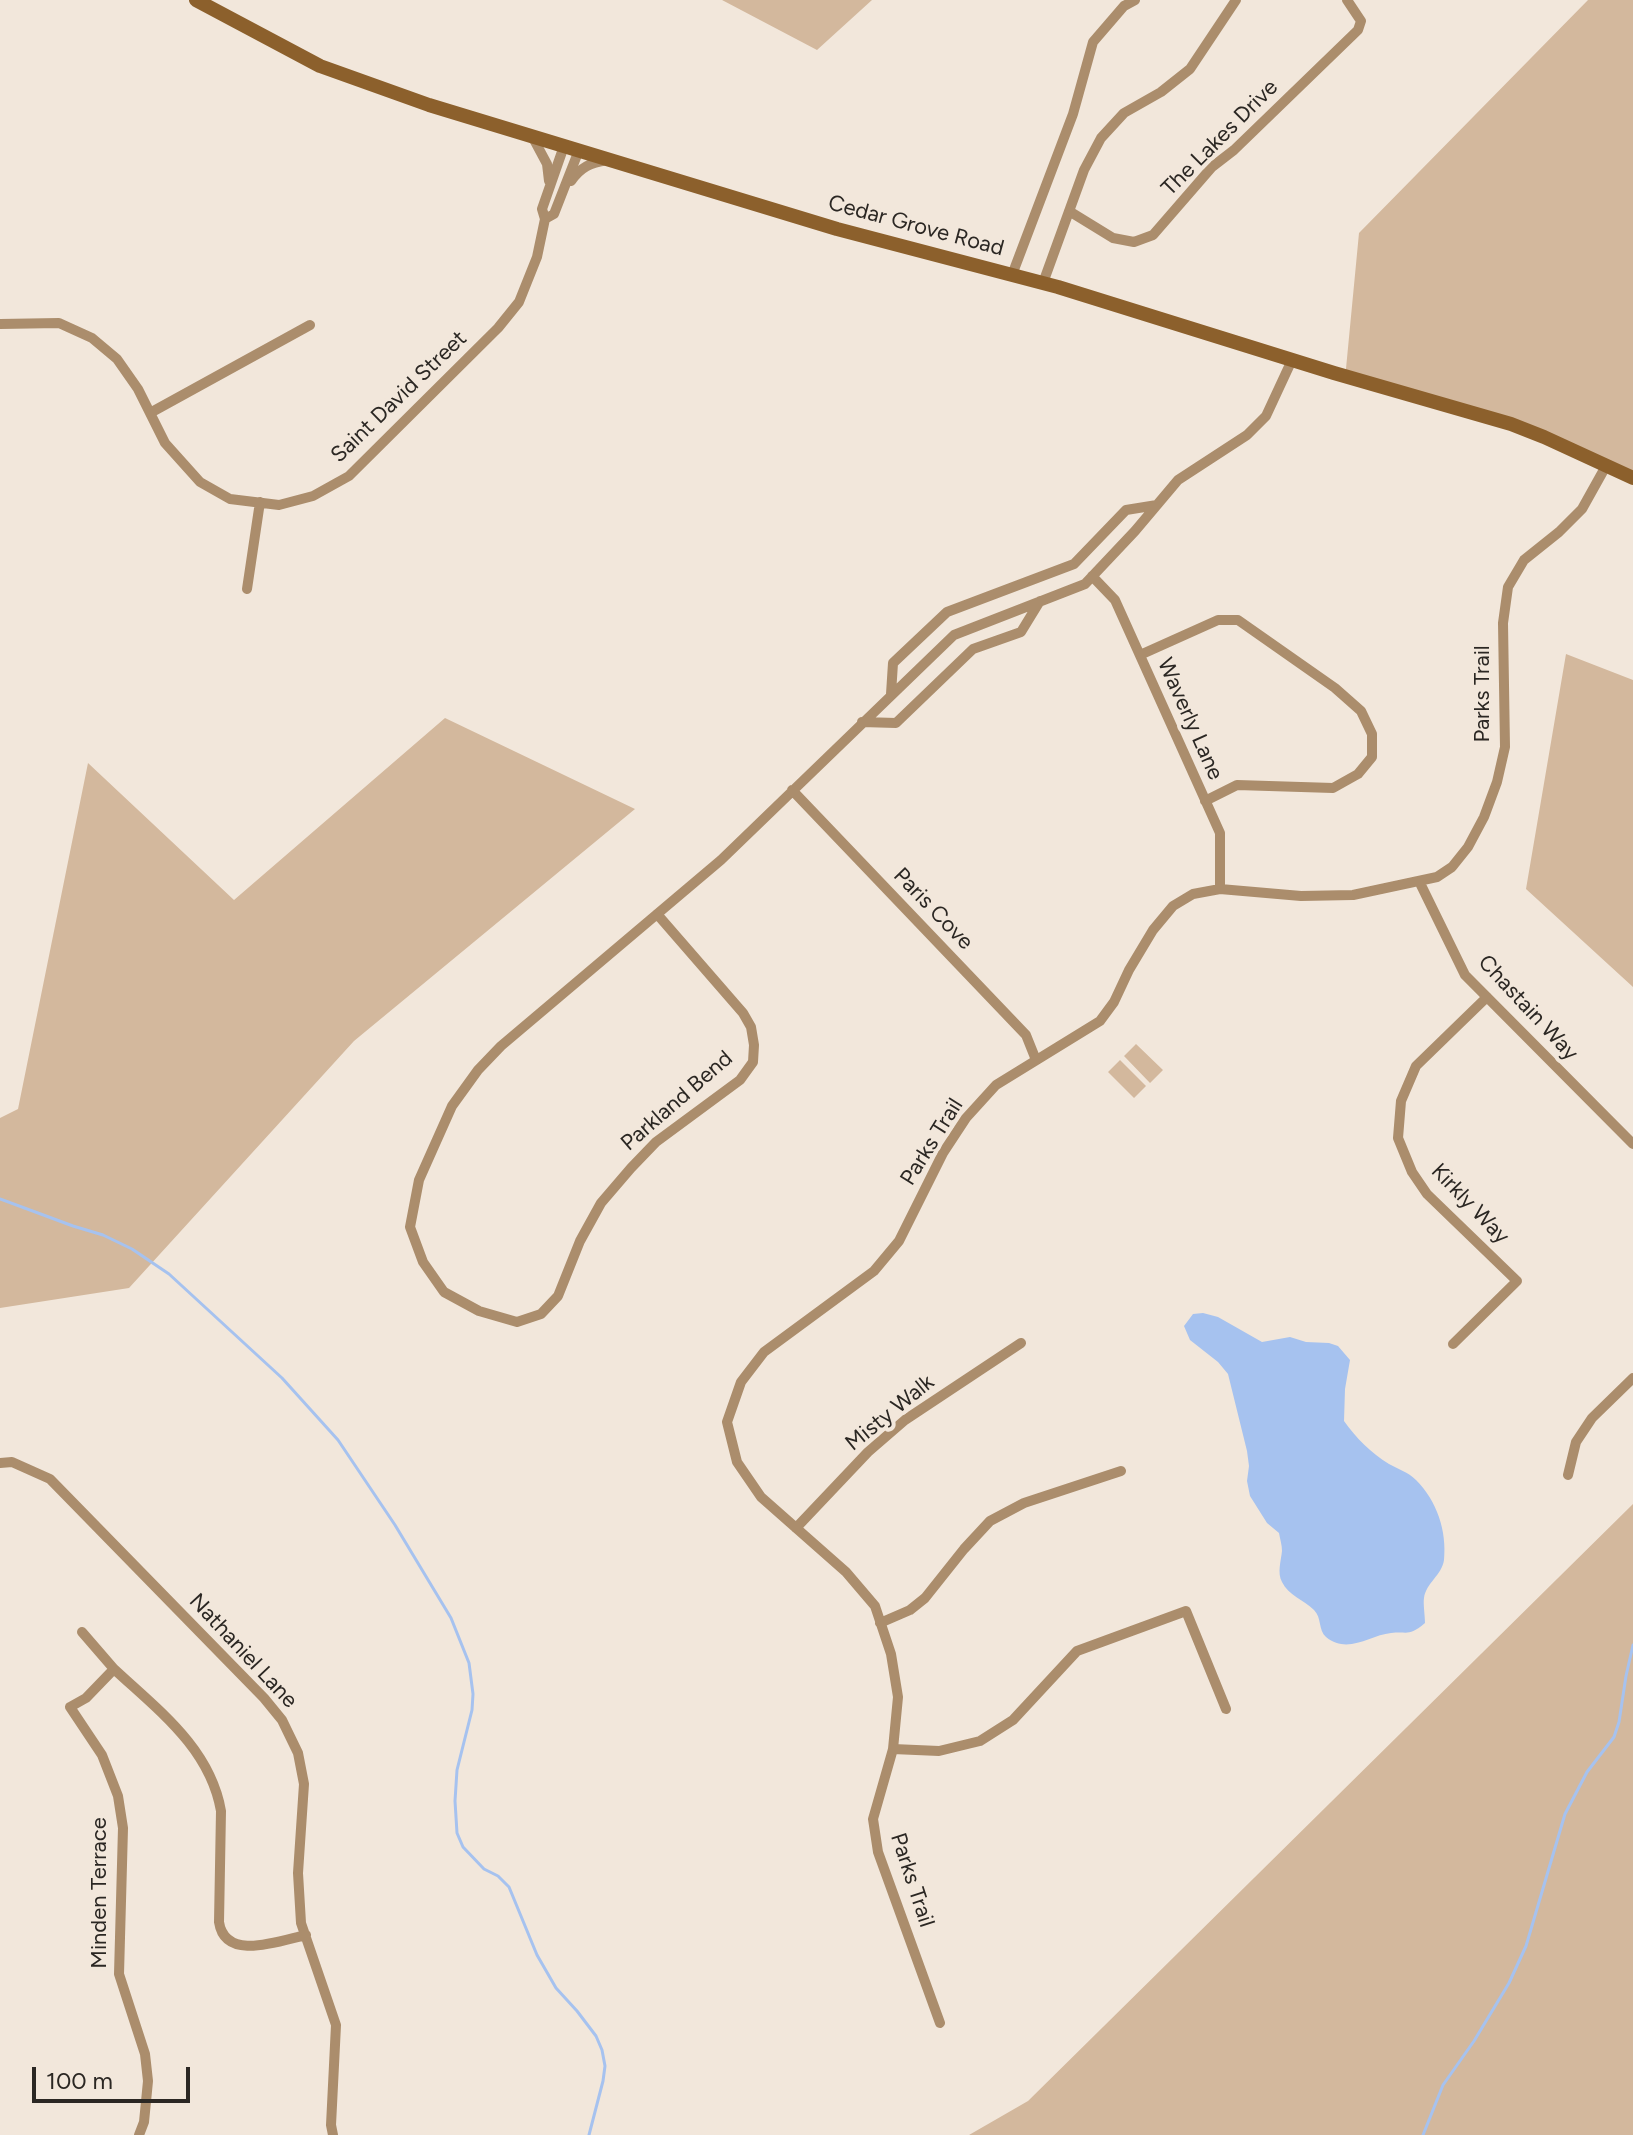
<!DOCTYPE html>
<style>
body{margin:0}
#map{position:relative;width:1633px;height:2135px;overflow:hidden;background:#f2e7db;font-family:Figtree,sans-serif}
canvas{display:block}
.scale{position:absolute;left:32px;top:2067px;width:158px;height:36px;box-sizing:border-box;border:4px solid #2b2723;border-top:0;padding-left:10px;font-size:24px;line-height:28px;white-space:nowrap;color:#2b2723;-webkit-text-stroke:6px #f2e7db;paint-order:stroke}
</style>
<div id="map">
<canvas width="1633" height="2135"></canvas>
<div class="scale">100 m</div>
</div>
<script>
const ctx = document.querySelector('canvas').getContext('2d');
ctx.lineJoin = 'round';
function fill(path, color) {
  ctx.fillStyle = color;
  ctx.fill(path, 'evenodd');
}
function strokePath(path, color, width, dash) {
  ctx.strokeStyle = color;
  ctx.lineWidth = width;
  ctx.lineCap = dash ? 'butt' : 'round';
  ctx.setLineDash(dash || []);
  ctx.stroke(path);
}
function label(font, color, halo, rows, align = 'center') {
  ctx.font = font + ' Figtree,sans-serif';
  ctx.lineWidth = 8;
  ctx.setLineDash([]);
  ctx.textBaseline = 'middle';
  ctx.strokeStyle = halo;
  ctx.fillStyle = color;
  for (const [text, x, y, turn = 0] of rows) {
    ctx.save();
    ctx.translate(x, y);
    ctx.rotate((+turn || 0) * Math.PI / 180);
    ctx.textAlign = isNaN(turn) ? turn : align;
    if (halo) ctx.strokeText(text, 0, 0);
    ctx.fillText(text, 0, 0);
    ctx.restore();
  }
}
fill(new Path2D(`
 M722,0H872L817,50Z
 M1588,0H1633V479L1531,436L1345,379L1359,233Z
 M1566,654L1633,680V987L1526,889Z
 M445,718L635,809L354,1041L129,1288L0,1308V1118L18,1109L88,763L234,900Z
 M1136,1044L1163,1070L1150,1083L1124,1056Z
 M1120,1060L1146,1086L1134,1098L1108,1072Z
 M1633,1504V2135H969L1028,2101Z`), '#d3b89d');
fill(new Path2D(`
 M1203,1313L1218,1317L1262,1342L1290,1337L1306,1342L1329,1343L1338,1346L1350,1360L1345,1389L1344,1421C1356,1438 1371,1453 1389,1464C1398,1469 1408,1472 1416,1480C1437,1501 1447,1531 1444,1560C1442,1575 1426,1583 1424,1598C1423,1603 1425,1616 1425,1623C1408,1637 1409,1631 1391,1633C1370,1635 1348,1655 1326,1637C1318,1630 1322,1618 1314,1610C1304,1600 1288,1595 1282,1582C1277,1573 1281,1561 1282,1551C1282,1545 1280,1539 1279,1533L1267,1523L1250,1496L1247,1481L1249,1466L1247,1451L1228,1374L1218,1362L1190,1340L1184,1326L1193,1314Z`), '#a6c2ef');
strokePath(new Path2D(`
 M0,1199L73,1226L103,1235L132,1249L169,1274L282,1378L338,1440L395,1525L451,1618L469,1663L473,1694L472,1710L457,1770L455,1801L457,1833L463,1847L484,1869L498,1876L509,1887L537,1955L556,1988L577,2011L596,2036L602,2050L605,2066L603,2081L589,2135
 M1423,2135L1443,2085L1474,2041L1509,1983L1526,1946L1565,1814L1587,1772L1614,1737L1619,1722L1626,1676L1633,1645`), '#a6c2ef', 3);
strokePath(new Path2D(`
 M532,136L547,164L549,181
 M571,181C581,167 590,163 607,160
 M1069,211L1113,238L1134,242L1153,235L1212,167L1234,150L1358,30L1361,21L1347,0
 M545,219L554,214L579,150
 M1012,275L1073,114L1093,42L1124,6L1135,0
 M1043,283L1084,170L1101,138L1124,113L1161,92L1190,69L1236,0
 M0,324L59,323L92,338L117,359L138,389L165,443L200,482L230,499L279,505L313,496L349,476L498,328L519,302L537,257L545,219L542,209L564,146
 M150,413L310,325
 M1092,576L1115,600L1220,833V889
 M247,589L260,502
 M1140,655L1218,620H1238L1335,688L1361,711L1372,734V757L1358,774L1333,788L1237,785L1205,801
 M891,694L893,663L947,612L1074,564L1126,510L1157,505
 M862,722L896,723L973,649L1021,632L1040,601
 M792,790L1026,1035L1036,1060
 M1419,881L1465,975L1633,1144
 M657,914L743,1013L751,1027L754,1045L753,1062L740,1080L656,1142L631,1168L601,1203L580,1241L558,1296L541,1314L517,1322L479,1311L444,1292L423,1262L410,1227L419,1180L452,1106L478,1070L501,1046L721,860L954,635L1085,584L1135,531L1178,480L1247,435L1266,416L1292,360
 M1453,1344L1517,1281L1427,1194L1412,1172L1398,1138L1401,1101L1416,1066L1487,997
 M0,1463L12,1462L50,1479L264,1698L282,1720L298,1753L304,1784L298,1873L301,1923L336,2025L331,2125L333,2135
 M1568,1475L1576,1442L1592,1418L1633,1378
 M796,1528L868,1452L905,1420L1021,1343
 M880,1623L910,1610L925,1598L964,1549L990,1521L1024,1503L1121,1471
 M82,1632L114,1669
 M893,1749L939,1751L980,1741L1013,1720L1077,1651L1186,1611L1226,1709
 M940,2023L878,1852L873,1819L893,1749L898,1697L891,1654L875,1606L846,1572L761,1497L737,1462L727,1422L741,1382L764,1352L874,1271L899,1241L943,1153L966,1118L996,1085L1100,1021L1114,1002L1129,970L1153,930L1173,906L1193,894L1220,889L1301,896L1353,895L1437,877L1452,867L1468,847L1484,817L1497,782L1505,747L1503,623L1508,587L1524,560L1559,532L1582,509L1606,466
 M139,2135L144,2122L148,2081L145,2054L119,1974L123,1828L118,1796L102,1755L70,1707L86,1698L114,1669C158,1710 210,1748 221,1811L219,1922C225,1962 279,1941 306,1935`), '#ab8d6c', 10);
strokePath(new Path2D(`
 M196,0L320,66L429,105L837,229L1058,287L1334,373L1511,424L1544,437L1633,478`), '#8c602c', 14);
label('22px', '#2b2723', '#f2e7db', [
 ["The Lakes Drive",1220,138,-45],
 ["Cedar Grove Road",916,226,15],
 ["Saint David Street",399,397,-44],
 ["Parks Trail",1483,694,-90],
 ["Waverly Lane",1190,719,66],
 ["Paris Cove",933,909,46],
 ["Chastain Way",1528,1008,47],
 ["Parkland Bend",677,1101,-41],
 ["Parks Trail",932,1142,-58],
 ["Kirkly Way",1470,1204,46],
 ["Misty Walk",890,1413,-39],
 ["Nathaniel Lane",243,1651,47],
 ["Parks Trail",912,1880,72],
 ["Minden Terrace",100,1893,-90]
]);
</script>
